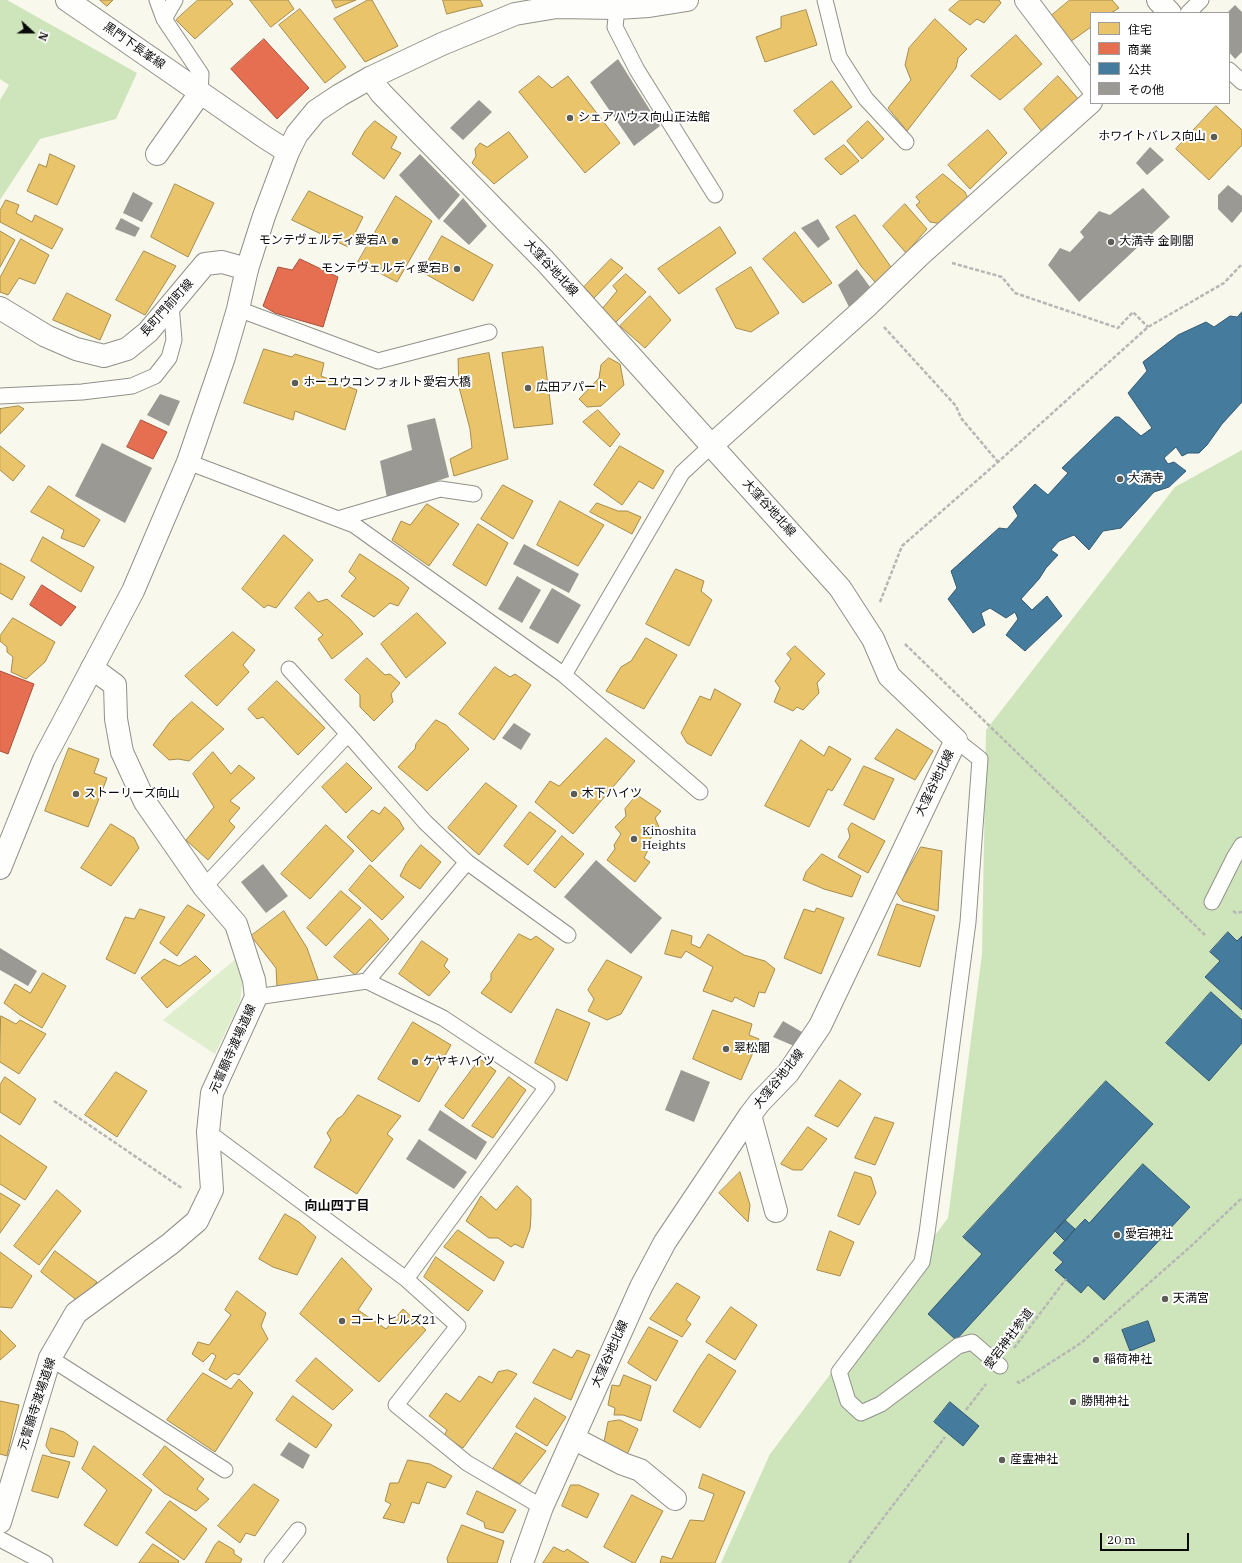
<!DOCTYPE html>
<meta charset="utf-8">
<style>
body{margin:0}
#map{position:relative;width:1242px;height:1563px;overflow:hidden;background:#f9f8ec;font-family:"IBM Plex Serif","Noto Sans JP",serif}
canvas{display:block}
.legend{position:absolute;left:1090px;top:12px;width:140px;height:92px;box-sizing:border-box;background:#fff;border:1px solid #9d9d9d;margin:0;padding:5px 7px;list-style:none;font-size:12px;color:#090909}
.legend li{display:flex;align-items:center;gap:8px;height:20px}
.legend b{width:20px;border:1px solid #9d9d9d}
.north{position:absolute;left:12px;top:12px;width:40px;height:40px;-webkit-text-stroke:3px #fff;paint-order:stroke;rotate:111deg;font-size:11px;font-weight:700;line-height:16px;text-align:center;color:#090909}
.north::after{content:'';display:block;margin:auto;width:14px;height:18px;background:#090909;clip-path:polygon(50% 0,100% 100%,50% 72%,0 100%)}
.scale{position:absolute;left:1100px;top:1533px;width:89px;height:18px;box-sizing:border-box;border:2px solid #090909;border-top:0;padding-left:5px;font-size:12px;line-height:14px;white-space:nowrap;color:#090909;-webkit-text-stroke:3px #fff;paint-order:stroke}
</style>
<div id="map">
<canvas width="1242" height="1563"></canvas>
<ul class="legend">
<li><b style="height:11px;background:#e9c46a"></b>住宅</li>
<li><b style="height:11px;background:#e76f51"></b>商業</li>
<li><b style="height:11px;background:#457b9d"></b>公共</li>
<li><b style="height:11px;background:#9b9993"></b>その他</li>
</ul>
<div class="north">N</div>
<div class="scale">20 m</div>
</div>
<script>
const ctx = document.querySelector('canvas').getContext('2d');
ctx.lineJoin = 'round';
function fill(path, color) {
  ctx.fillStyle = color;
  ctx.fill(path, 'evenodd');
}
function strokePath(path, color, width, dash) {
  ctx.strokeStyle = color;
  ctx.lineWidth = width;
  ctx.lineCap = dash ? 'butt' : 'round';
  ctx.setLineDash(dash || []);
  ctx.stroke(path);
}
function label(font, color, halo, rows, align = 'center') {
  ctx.font = font + ' "IBM Plex Serif","Noto Sans JP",serif';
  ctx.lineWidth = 4;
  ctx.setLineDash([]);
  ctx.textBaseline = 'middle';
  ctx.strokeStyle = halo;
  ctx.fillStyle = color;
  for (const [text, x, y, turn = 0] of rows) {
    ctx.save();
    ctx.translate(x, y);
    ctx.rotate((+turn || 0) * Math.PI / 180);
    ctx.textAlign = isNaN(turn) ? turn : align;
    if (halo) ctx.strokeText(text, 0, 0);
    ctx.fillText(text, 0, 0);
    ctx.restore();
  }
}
fill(new Path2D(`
 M238,957L243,977L240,1002L215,1054L163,1020Z`), '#dfeecd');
fill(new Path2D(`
 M0,0H7L137,73L116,119L40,139L0,200V100L9,85L0,79Z
 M1242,450V1563H721L770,1454L948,1218L982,954L986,730L1175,487Z`), '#cee5bb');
const homes = new Path2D(`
 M100,0H113L107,6Z
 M198,0H230L233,4L195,39L176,20Z
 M250,0H288L294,9L271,27Z
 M332,0H356L336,8Z
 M368,0H372L398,46L365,62L334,19Z
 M443,0H480L483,6L470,8L447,14Z
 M960,0H999L1001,3L984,23L977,19L970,25L949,10Z
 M1070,0H1112L1119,8L1111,13H1091V27L1070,42L1051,16Z
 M300,9L346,67L325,83L279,25Z
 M806,10L817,45L765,62L756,37L781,28V17Z
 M935,19L967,49L958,58L956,68L907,131L888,108L911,80L905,65L909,48Z
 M1016,35L1042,64L1000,100L971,76Z
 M539,76L552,88L568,76L620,143L585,173L519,92Z
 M1058,76L1080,101L1043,133L1024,109Z
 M832,81L852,107L814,135L794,111Z
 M1216,106L1242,130V145L1209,180L1176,149Z
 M375,121L397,137L391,148L401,153L384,179L352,154L365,131Z
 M868,121L884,139L862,159L847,141Z
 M988,130L1007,153L970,189L948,165Z
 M509,132L528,157L494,184L472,163L476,156L475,149L480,143L487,147Z
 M844,145L859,161L841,175L825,159Z
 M50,154L75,166L57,205L27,191L39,164L46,167Z
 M943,174L965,192L970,203L943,224L930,222L916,205L920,202L916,197Z
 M175,184L214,203L188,257L151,237Z
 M309,191L363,217L348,247L292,220Z
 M396,196L432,221L397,282L358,262Z
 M6,200L19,205L16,213L32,222L35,215L63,229L52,249L0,222V211Z
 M905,204L927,229L906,253L883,226Z
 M855,215L893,270L875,282L861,266L836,227Z
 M720,227L736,253L679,294L658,269Z
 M0,231L15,240L0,267Z
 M795,232L832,283L803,303L763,259Z
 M442,236L493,265L473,301L422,272Z
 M21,239L49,255L35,284L19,278L8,295L0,292V278Z
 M144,251L176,266L145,315L116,300Z
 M611,259L623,268L594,298L584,287Z
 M751,267L779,313L751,332L736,328L716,289Z
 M626,274L646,292L615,323L602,309L617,291L613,286Z
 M67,293L111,315L100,340L53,320Z
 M650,296L671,320L645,348L620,326Z
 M543,347L553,424L514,428L502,353Z
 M264,349L292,357L295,354L324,363L321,376L357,390L345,430L295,411L293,420L244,403Z
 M489,353L508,459L454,476L450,459L472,448L470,429L459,387L458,359Z
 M609,358L620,364L624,385L601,406L587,407L579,399L599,378L601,365Z
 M19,406L24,409L0,434V409Z
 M598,410L620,434L610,447L583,422Z
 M0,446L25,466L13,481L0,470Z
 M620,446L664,471L653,489L639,481L622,505L594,485Z
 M503,485L533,501L513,539L481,519Z
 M49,486L100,520L84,547L61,538L64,530L31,512Z
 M560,501L604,525L578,566L537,545Z
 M597,503L618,511H627L641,517L632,534L590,512Z
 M427,504L459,524L429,566L392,540L401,521L410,525Z
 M478,524L508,543L486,586L453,565Z
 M284,535L313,560L276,608L268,605L264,608L242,589Z
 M43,537L94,567L81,592L31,561Z
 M360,554L401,581L409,588L398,606L390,603L374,617L341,596L356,578L349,572Z
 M0,563L25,577L12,600L0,593Z
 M676,569L704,581L701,591L712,600L689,646L646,624Z
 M309,592L318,602L327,599L350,619L363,634L332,659L318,639L323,635L295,608Z
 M417,613L446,643L406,678L381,644Z
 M13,618L55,642L45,662L26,679L11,672L13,657L7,652V647L0,641V636Z
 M233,632L255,650L243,665L249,672L217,706L185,676Z
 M646,638L677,655L644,709L606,691L621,667L631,661Z
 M795,646L825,674L817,683L819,693L803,710L797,707L793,711L774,702L780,688L775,681L791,659L787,654Z
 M367,658L385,675L390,674L400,683L391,694L393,702L374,721L360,707V695L345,680Z
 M495,667L510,677L515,674L531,685L494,740L459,714Z
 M277,681L325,728L298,755L263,717L257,719L248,709Z
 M715,689L741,704L711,756L687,743L681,733L700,696L710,700Z
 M192,702L224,729L189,761L178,759L169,760L153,745L170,722Z
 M436,720L446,725L469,749L427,791L398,767L415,749L416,744Z
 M897,729L933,751L915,780L875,759Z
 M606,738L635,761L573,834L535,802L550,781L559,786Z
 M801,740L824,756L829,746L851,759L832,791L828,789L809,827L765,806Z
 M69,748L99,759L94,773L107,778L88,827L45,811Z
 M213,752L231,774L239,765L255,778L230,801L240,808L229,821L235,827L208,860L186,840L214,807L193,774Z
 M347,763L372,788L346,813L322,787Z
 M864,766L894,779L874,820L844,805Z
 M486,783L517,806L479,855L448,828Z
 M637,795L661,811L655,818L659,827L647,843L650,846L644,858L650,862L635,882L607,860L615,849L614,845L621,834L615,827L626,816L625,809Z
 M385,807L399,820L404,829L372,862L347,837L372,810L379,814Z
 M530,812L556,831L528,865L504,846Z
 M852,823L885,841L868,873L838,857L850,837L848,829Z
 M111,824L134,838L139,848L111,886L81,868Z
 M326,825L354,851L310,899L281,874Z
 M562,836L584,854L555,888L534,871Z
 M421,845L441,862L420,889L400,876L406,864Z
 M921,847L942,851L938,911L903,901L896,892Z
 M822,854L861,876L852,897L824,889L803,880L806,872Z
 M370,865L404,897L382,920L349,890Z
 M341,891L361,908L326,946L307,928Z
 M897,904L935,916L920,967L878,955Z
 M188,905L205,915L177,956L160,943Z
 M817,908L844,918L821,974L784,958L804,909L814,912Z
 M140,909L165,917L135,974L106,959L125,917L134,919Z
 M284,911L307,948L319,982L277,987L276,968L251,936Z
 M370,919L389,939L355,975L334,957Z
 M672,930L692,936L691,944L700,948L708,934L744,955L765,961L775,969L765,993L759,992L754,1007L735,997L732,1002L703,991L713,967L686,951L681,958L665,954Z
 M519,934L531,940L536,936L554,949L511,1013L481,993L491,980V974Z
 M422,941L448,959L444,966L450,972L429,996L399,974Z
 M196,956L211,971L167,1008L141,978L164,959L179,966Z
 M607,960L642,977L621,1014L607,1020L588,1011L594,999L588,990Z
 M43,973L66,986L42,1028L20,1015L4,1003L15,984L30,993Z
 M557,1009L590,1023L567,1081L535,1063Z
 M713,1010L752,1024L749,1035L759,1039L741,1080L693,1059Z
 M1,1016L16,1024L20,1020L46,1034L19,1074L0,1062Z
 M413,1022L451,1045L419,1102L378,1079Z
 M480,1059L496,1071L463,1119L445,1106Z
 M116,1072L147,1091L117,1137L85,1115Z
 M5,1077L36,1099L20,1125L0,1112V1085Z
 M509,1077L526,1090L493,1138L472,1126Z
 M840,1080L861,1094L838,1127L815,1116Z
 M358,1095L401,1116L387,1134L393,1139L357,1194L314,1167L331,1140L327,1133L337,1119L342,1116Z
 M875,1117L894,1123L875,1165L855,1158Z
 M808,1127L827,1139L802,1170H793L781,1164Z
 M0,1135L47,1167L25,1200L0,1184Z
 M740,1172L750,1205L748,1222L719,1193Z
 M855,1172L871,1177L876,1193L859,1225L838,1216Z
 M517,1186L531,1199V1216L530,1229L523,1248L515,1244L511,1247L498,1238H489L466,1221L481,1196L496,1210Z
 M57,1190L81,1211L39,1265L14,1246Z
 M0,1193L20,1205L0,1233Z
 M285,1214L299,1222L316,1237L297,1275L273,1267L259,1259Z
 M458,1230L504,1262L494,1281L444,1247Z
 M830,1231L854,1242L840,1276L817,1270Z
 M55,1251L97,1282L79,1302L41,1272Z
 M0,1252L32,1276L12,1308L0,1307Z
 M436,1257L483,1291L468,1311L424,1277Z
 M342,1258L372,1289L358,1310L386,1329L403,1309L426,1330L379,1382L300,1314Z
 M677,1283L700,1297L686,1320L691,1324L682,1337L650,1319Z
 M237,1291L266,1313L261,1326L268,1339L239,1375L234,1373L226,1380L209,1370L216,1356L212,1353L203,1362L192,1354L198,1342L209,1345L231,1315L225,1310Z
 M731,1307L757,1325L735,1360L706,1342Z
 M649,1327L678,1341L656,1381L628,1363Z
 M0,1330L16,1346L0,1360Z
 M554,1349L572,1358L577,1350L590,1355L571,1400L533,1383Z
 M709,1354L736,1371L700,1428L673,1411L697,1371Z
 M316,1358L353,1390L333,1410L296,1381Z
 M508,1370L517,1374L463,1448L444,1436L447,1430L429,1416L446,1393L460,1402L479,1376L492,1383L498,1372Z
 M203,1373L231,1389L239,1379L253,1393L215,1452L167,1420Z
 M624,1375L651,1386L641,1421L623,1415H614L615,1408L608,1405L612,1385L619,1386Z
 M293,1396L332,1425L316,1448L276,1420Z
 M535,1398L566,1417L547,1446L516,1427Z
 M0,1401L19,1405L7,1456L0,1454Z
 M620,1420L638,1429L627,1455L603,1447L608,1422Z
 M51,1428L64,1432L78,1442L74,1457L51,1453L46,1446Z
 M516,1433L546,1451L520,1484L493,1469Z
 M94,1446L152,1490L117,1546L84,1525L107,1490L82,1469Z
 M165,1446L204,1479L197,1489L209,1499L196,1511L164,1493L143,1475Z
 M43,1455L70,1462L58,1498L32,1491Z
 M408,1460L430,1464L452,1476L445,1488L427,1482L419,1504L412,1502L404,1523L383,1518L391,1504L385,1501L390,1483H398Z
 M703,1474L745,1492L715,1563H660L662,1556L672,1559L690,1520L704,1521L714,1494L699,1488Z
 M254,1484L279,1500L255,1536L246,1533L240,1543L218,1526Z
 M571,1485H579L599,1494L587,1518L562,1506Z
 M477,1491L516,1510L503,1533L485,1528L484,1522L467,1514Z
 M632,1495L663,1511L635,1563H633L604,1547Z
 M170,1501L207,1529L184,1560L146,1533Z
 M462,1525L504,1541L497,1563H448L447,1559Z
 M219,1541L234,1550V1554L242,1559L240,1563H205L215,1545Z
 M153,1544L179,1561L178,1563H139Z
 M554,1547L564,1552L567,1549L589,1563H543Z`);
fill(homes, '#e9c46a');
strokePath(homes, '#a68c4d', 1);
const shops = new Path2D(`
 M264,39L309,88L277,119L231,69Z
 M300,259L338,277L323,327L275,313L263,306L278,267L292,270Z
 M141,420L167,432L153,459L127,447Z
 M42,585L76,607L61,626L30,605Z
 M0,671L34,684L8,754L0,751Z`);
fill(shops, '#e76f51');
strokePath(shops, '#a4503b', 1);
const public = new Path2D(`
 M1242,312V402L1222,424L1207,445L1199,453H1188L1182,456L1176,447L1164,458L1168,464L1174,462L1186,471L1169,487L1154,492L1121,528L1103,531L1089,550L1074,535L1059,541L1051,550L1058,555L1046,568L1039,579L1021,599L1032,610L1047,596L1062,616L1025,651L1006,635L1018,619L1015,612L1006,618L990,608L981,613L985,625L973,633L948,599L957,588L951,571L999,528L1007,529L1018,516L1013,507L1035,484L1048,495L1068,473L1062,468L1115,417H1119L1141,436L1152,428L1128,393L1147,371L1143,362L1178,335L1206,322L1214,327L1230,316L1237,317Z
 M1228,932L1237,941L1242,936V1010L1205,977L1220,961L1210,952Z
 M1211,992L1242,1020V1043L1209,1081L1166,1043Z
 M1106,1081L1153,1124L956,1340L928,1314L982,1254L963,1237Z
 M1143,1164L1190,1207L1104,1300L1088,1285L1081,1293L1055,1270L1063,1262L1053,1253L1085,1219L1089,1223Z
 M1065,1220L1075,1229L1065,1241L1055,1231Z
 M1148,1321L1155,1341L1130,1351L1122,1330Z
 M950,1402L979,1426L963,1446L934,1422Z`);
fill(public, '#457b9d');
strokePath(public, '#335971', 1);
fill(new Path2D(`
 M1235,5L1242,12V52L1235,59L1229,52V13H1227Z
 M618,59L660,126L634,146L590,82Z
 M479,100L492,112L463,140L450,128Z
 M1150,147L1164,160L1147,175L1136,163Z
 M420,154L460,195L439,220L399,175Z
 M1228,185L1242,196V211L1232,223L1218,209V195Z
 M1143,188L1170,217L1079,302L1048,265L1060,248L1070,252L1084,237L1080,232L1099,211L1110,215Z
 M133,192L153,203L142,222L123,213Z
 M463,198L487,226L469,245L443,221Z
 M121,218L140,228L135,237L115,229Z
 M818,219L830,239L818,248L801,228Z
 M857,269L870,287L849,307L838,285Z
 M160,394L180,401L169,426L147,415Z
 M435,418L449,477L387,498L380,461L412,450L407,425Z
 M102,443L152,468L125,523L75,496Z
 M524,544L579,574L569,593L513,564Z
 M517,576L541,590L522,623L498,609Z
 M552,588L581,605L558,644L529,628Z
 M514,723L531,734L521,750L502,738Z
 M596,860L662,918L631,954L564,897Z
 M263,864L288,896L266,913L241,882Z
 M0,948L37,971L28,986L0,970Z
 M783,1021L802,1032L794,1046L773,1037Z
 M681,1070L710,1082L694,1122L665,1110Z
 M440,1110L487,1142L476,1160L428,1130Z
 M419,1139L467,1172L454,1189L406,1159Z
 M289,1442L310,1455L303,1469L280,1455Z`), '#9b9993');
const service = new Path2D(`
 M157,0L164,19L201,74L200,93
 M825,0L839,57L866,99L906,142
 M617,8L615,27L637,70L715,195
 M1188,13L1201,0
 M164,19L175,0
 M1229,70L1242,82
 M238,309L378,361L489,332
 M0,396L82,392L132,386L155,376L169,358L174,340L171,305
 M188,462L354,525L564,675L700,792
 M338,519L440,489L474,494
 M289,669L348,734L425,822L467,862L568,935
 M564,675L682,473L712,445
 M956,740L980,759L968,922L927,1233L922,1262L839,1372L848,1401L861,1413L881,1404L958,1346L972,1342L1000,1366
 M204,887L348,734
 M1212,902L1234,858L1242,845
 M256,997L367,981
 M208,1132L406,1279L458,1326L396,1405L467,1463L542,1507
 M406,1279L547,1087L443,1018L367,981L467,862
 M50,1358L225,1470
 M0,1539L45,1563
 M272,1563L298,1530`);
const minor = new Path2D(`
 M1026,0L1091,86
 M1158,0L1170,13
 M370,78L381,93L545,261L840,588L873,639L889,676L956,740L820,1026L788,1073L760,1102L750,1115L665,1242L641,1287L542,1507L522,1563
 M157,154L200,93
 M0,308L46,336L76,349L104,356L127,349L148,332L205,264L222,262L247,269
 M712,445L866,307L921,254L1091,102
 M750,1115L776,1211
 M573,1438L623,1464L640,1470L675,1499
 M0,1522L50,1358L76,1313L170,1244L197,1221L212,1190L208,1132L212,1093L256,997L254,980L236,924L204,887L145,802L122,752L116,719L115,685L92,668`);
const tertiary = new Path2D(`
 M67,0L263,136L288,152
 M0,868L44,759L133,591L188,462L224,357L238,309L247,269L264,216L288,152L297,134L316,111L340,95L370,78L442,44L515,14L557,7L617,8L649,6L687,0`);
strokePath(service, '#91918b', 17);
strokePath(minor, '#91918b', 24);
strokePath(tertiary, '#91918b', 24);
strokePath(new Path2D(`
 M952,263L1002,277L1015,293L1118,328L1133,312L1148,327
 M884,327L956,406L961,418L998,462
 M880,602L902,546L998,462L1148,327L1224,283L1242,264
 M905,644L1205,935
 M1233,911L1236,913L1242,912
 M54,1101L183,1189
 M1014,1348L1066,1279
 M1017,1381L1019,1383L1081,1343L1190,1247L1242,1198
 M966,1410L986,1384
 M849,1563L945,1437`), '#b6b6b4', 2.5, [4, 2]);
strokePath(service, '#fefefc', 15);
strokePath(minor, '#fefefc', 22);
strokePath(tertiary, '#fefefc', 22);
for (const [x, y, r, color] of [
 [570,118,4,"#5d5d58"],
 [1214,137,4,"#5d5d58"],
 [395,241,4,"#5d5d58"],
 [1111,242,4,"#5d5d58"],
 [457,269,4,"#5d5d58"],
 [295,383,4,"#5d5d58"],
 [528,388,4,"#5d5d58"],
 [1120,479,4,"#5d5d58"],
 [76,794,4,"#5d5d58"],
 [574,794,4,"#5d5d58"],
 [634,839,4,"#5d5d58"],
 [726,1049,4,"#5d5d58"],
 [415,1062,4,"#5d5d58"],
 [1117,1235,4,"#5d5d58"],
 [1165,1299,4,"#5d5d58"],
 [342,1321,4,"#5d5d58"],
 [1096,1360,4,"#5d5d58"],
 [1073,1402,4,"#5d5d58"],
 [1002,1460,4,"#5d5d58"]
]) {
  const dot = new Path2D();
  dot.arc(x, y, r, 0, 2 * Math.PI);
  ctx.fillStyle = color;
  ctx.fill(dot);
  strokePath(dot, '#fff', 1.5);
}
label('12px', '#090909', '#fff', [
 ["黒門下長峯線",134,46,35],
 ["大窪谷地北線",551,268,47],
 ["長町門前町線",167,308,-48],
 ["大窪谷地北線",769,508,48],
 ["大窪谷地北線",935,783,-64],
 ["元誓願寺渡場道線",233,1049,-66],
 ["大窪谷地北線",779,1079,-51],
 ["愛宕神社参道",1009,1339,-53],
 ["大窪谷地北線",610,1354,-66],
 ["元誓願寺渡場道線",37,1404,-72]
]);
label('12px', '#090909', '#fff', [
 ["シェアハウス向山正法館",578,118],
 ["ホワイトバレス向山",1206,137,"right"],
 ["モンテヴェルディ愛宕A",387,241,"right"],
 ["大満寺 金剛閣",1119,242],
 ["モンテヴェルディ愛宕B",449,269,"right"],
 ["ホーユウコンフォルト愛宕大橋",303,383],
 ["広田アパート",536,388],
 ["大満寺",1128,479],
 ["ストーリーズ向山",84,794],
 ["木下ハイツ",582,794],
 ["Kinoshita",642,832],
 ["Heights",642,846],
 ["翠松閣",734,1049],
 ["ケヤキハイツ",423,1062],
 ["愛宕神社",1125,1235],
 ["天満宮",1173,1299],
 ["コートヒルズ21",350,1321],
 ["稲荷神社",1104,1360],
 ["勝鬨神社",1081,1402],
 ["産霊神社",1010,1460]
], 'left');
label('bold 13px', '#090909', '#fff', [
 ["向山四丁目",337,1206]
]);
</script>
